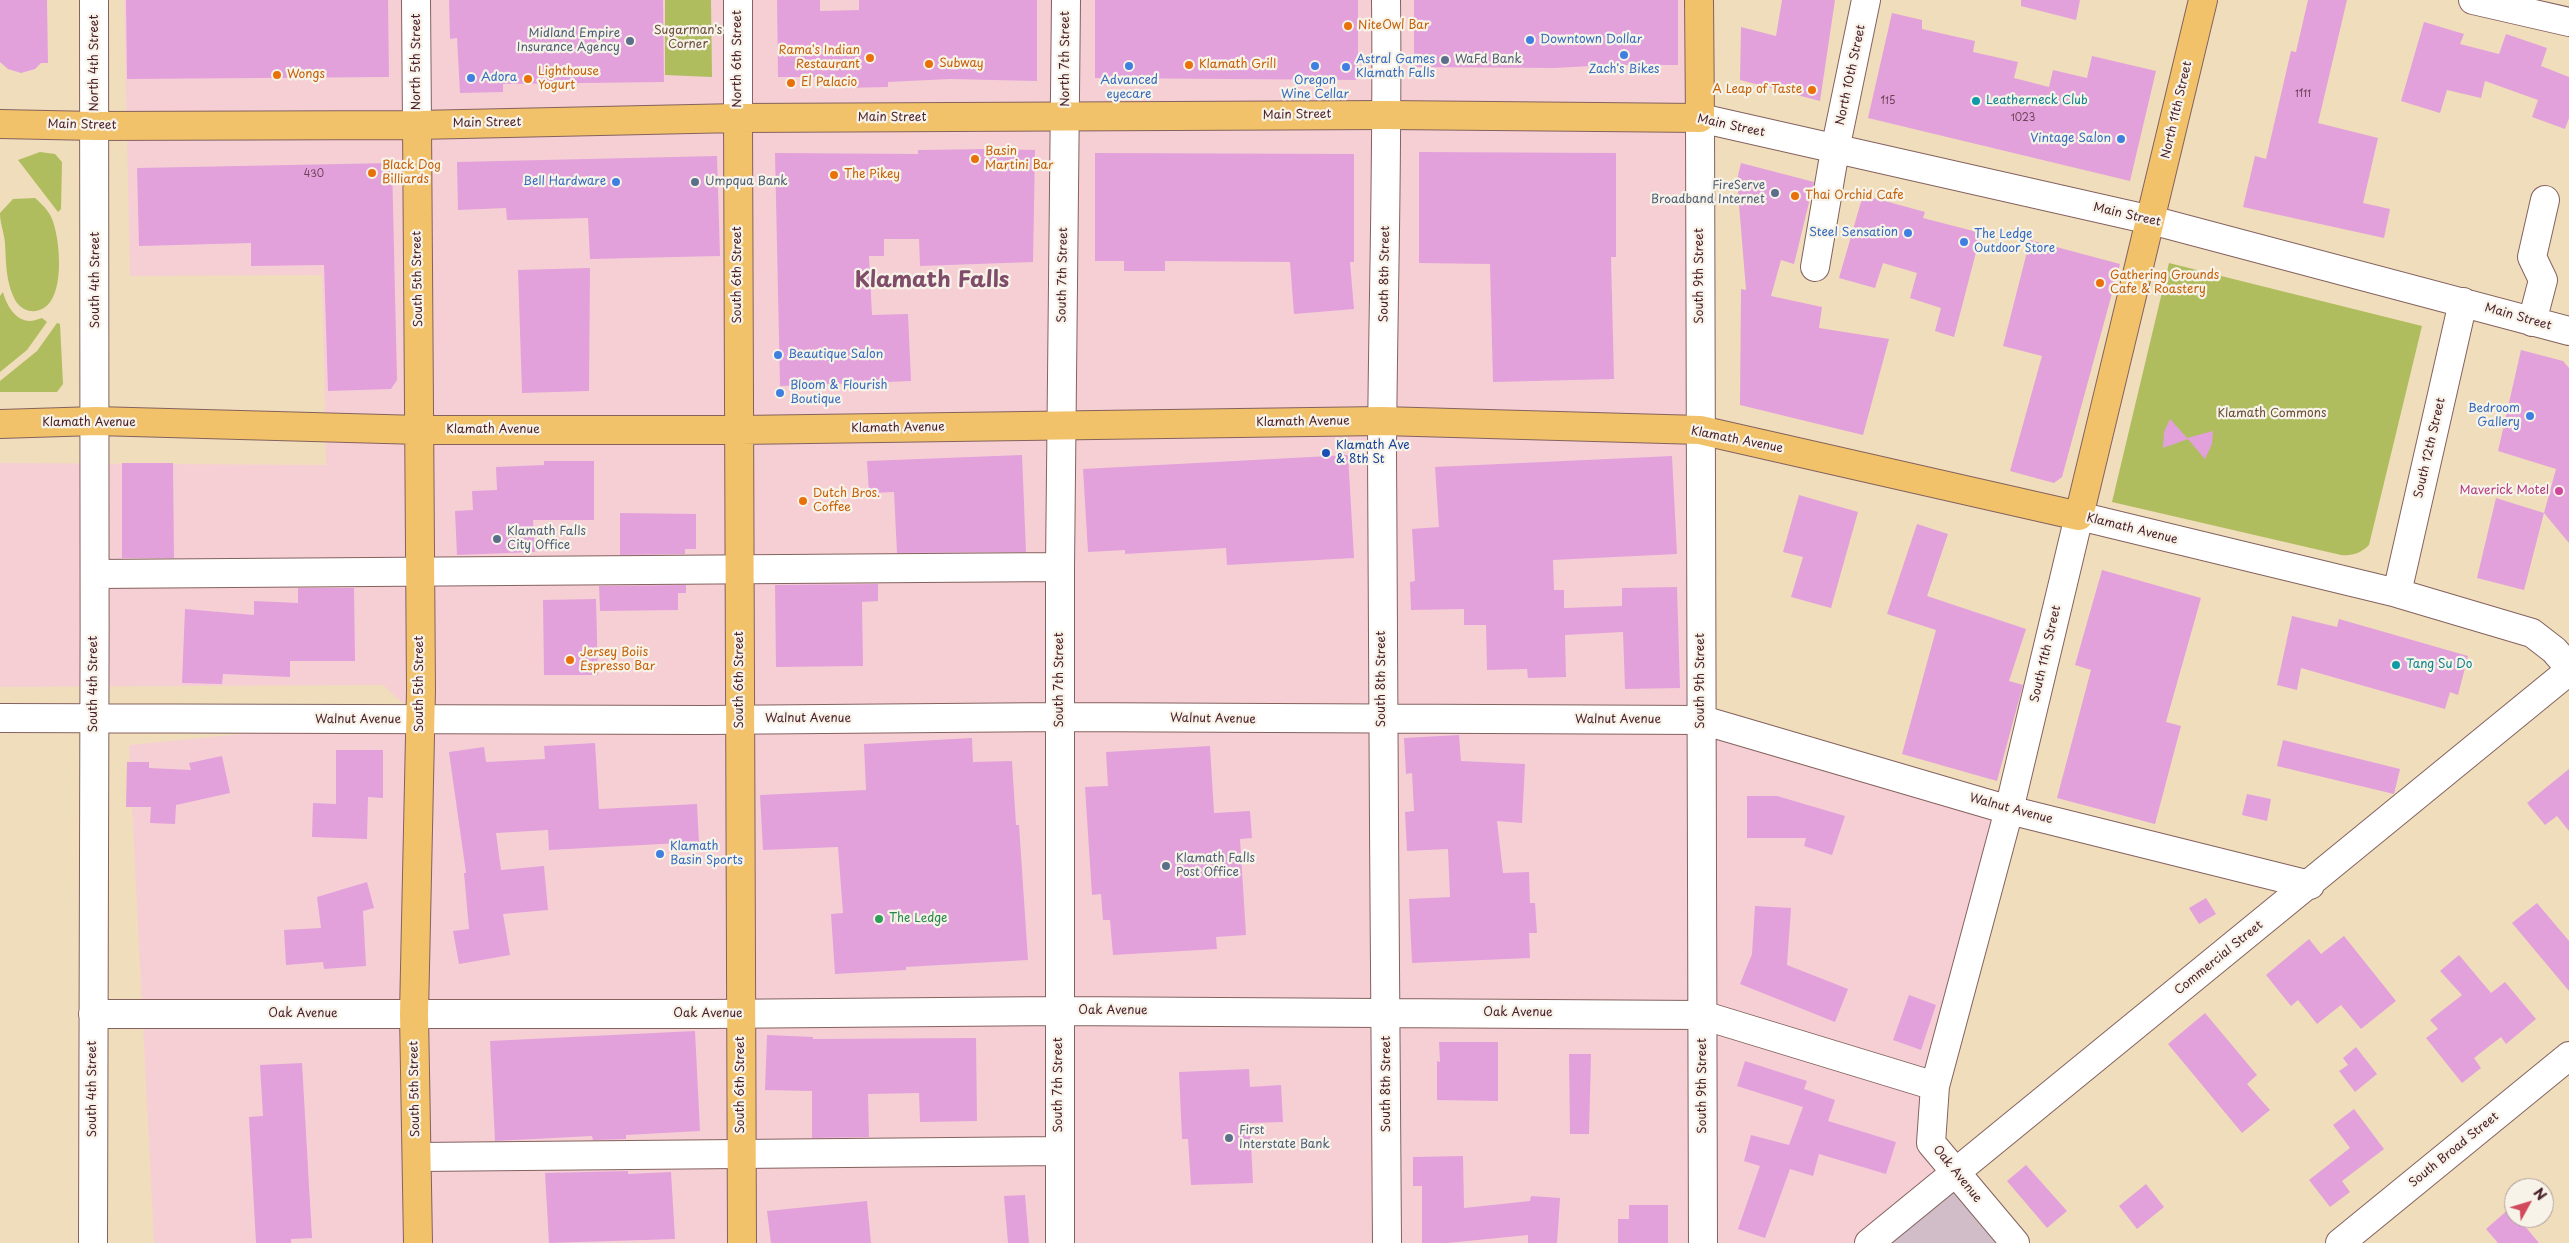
<!DOCTYPE html>
<style>
body{margin:0}
#map{position:relative;width:2569px;height:1243px;overflow:hidden;background:#f0ddbc;font-family:"Playpen Sans",sans-serif}
canvas{display:block}
.north{position:absolute;left:2504px;top:1178px;width:50px;height:50px;box-sizing:border-box;background:#f7f3e8;border:1px solid #b29e9c;border-radius:50%;rotate:51deg;font-size:14px;font-weight:700;line-height:20px;text-align:center;color:#4a1f2b}
.north::after{content:'';display:block;margin:auto;width:18px;height:22px;background:#d1495b;clip-path:polygon(50% 0,100% 100%,50% 72%,0 100%)}
</style>
<div id="map">
<canvas width="2569" height="1243"></canvas>
<div class="north">N</div>
</div>
<script>
const ctx = document.querySelector('canvas').getContext('2d');
ctx.lineJoin = 'round';
function fill(path, color) {
  ctx.fillStyle = color;
  ctx.fill(path, 'evenodd');
}
function strokePath(path, color, width, dash) {
  ctx.strokeStyle = color;
  ctx.lineWidth = width;
  ctx.lineCap = dash ? 'butt' : 'round';
  ctx.setLineDash(dash || []);
  ctx.stroke(path);
}
function label(font, color, halo, rows, align = 'center') {
  ctx.font = font + ' "Playpen Sans",sans-serif';
  ctx.lineWidth = 4.5;
  ctx.setLineDash([]);
  ctx.textBaseline = 'middle';
  ctx.strokeStyle = halo;
  ctx.fillStyle = color;
  for (const [text, x, y, turn = 0] of rows) {
    ctx.save();
    ctx.translate(x, y);
    ctx.rotate((+turn || 0) * Math.PI / 180);
    ctx.textAlign = isNaN(turn) ? turn : align;
    if (halo) ctx.strokeText(text, 0, 0);
    ctx.fillText(text, 0, 0);
    ctx.restore();
  }
}
fill(new Path2D(`
 M124,0H1699L1702,720L2009,810L1931,1113L1955,1172L1866,1243H154L129,745L383,720L420,719L383,685L0,687V463L326,465L322,275L130,276Z`), '#f6cfd5');
fill(new Path2D(`
 M1955,1172L2009,1243H1869Z`), '#d1bdc8');
fill(new Path2D(`
 M665,0H711L712,77L665,75Z
 M40,152L55,154L62,162L61,209L58,212L18,160Z
 M35,198C42,204 49,211 52,219C61,240 68,315 30,311C25,310 20,307 17,303C6,286 6,263 5,243C4,232 0,224 0,213L13,199Z
 M2169,263L2422,326L2369,545C2361,553 2353,556 2341,555L2112,502Z
 M3,292C6,304 15,321 30,321C33,321 38,319 42,318L47,322L27,350L0,372V296Z
 M57,323L60,324L63,384L57,392H0V381L37,351Z`), '#b0bd5f');
fill(new Path2D(`
 M0,0H47L48,63H41L35,69L21,73L8,69L0,62Z
 M126,0H388L389,77L127,79Z
 M449,0H663L664,82L503,84V92L460,93L457,38L450,39Z
 M777,0H820V11L859,10V0H1037V81L950,79L888,82V87L841,88L840,77H778Z
 M1095,0H1358V80L1095,78Z
 M1414,0H1678V65H1610L1554,68L1414,67Z
 M1782,0H1835L1820,101L1740,80L1741,27L1776,36Z
 M2021,0H2080L2076,20L2021,6Z
 M2308,0H2347L2318,123L2378,138L2363,203L2390,209L2384,238L2243,207L2255,156L2266,159L2291,51L2296,52Z
 M1892,13L1922,20V29L1975,41L1973,52L2018,62L2014,78L2049,87L2053,70L2087,78L2092,56L2156,71L2130,181L1868,118Z
 M2424,22L2464,34L2460,44L2499,54L2506,34L2547,48L2541,66L2569,77V118L2565,129L2532,117L2538,100L2485,81L2481,98L2447,90L2440,113L2401,101Z
 M992,149L1035,150L1033,262L920,266L919,239H884V256H869L872,315L908,314L911,381L780,386L775,153L918,154V150Z
 M1419,152L1616,153V257H1611L1614,379L1493,382L1490,264L1419,263Z
 M1095,153L1354,154V262H1350L1354,309L1294,314L1290,262L1165,261V271H1124V261H1095Z
 M717,156L720,256L590,259L588,218L507,220L506,208L458,210L457,162Z
 M392,163L397,380L391,389L328,391L324,265L251,266V243L139,246L137,168Z
 M1741,163L1814,182L1794,264L1781,260L1771,296L1822,307L1819,328L1889,339L1863,435L1740,405L1741,289L1746,290L1737,180Z
 M1863,195L1925,212L1923,218L1981,233L1954,337L1935,331L1941,308L1910,298L1917,273L1883,263L1875,288L1839,278Z
 M2030,240L2120,264L2062,477L2054,483L2010,471L2042,356L2003,346Z
 M590,268L589,391L522,393L518,270Z
 M2521,350L2563,361L2569,368V543L2544,513L2556,469L2498,451Z
 M2170,419L2188,439L2163,448L2164,432Z
 M2213,431L2212,444L2205,459L2187,438Z
 M1022,455L1026,552L897,553L894,492L869,493L867,461Z
 M1348,455L1354,558L1227,565L1226,548L1125,554V550L1088,552L1083,469Z
 M1672,456L1677,554L1553,560L1554,590H1564V608L1622,606V588L1677,587L1680,688L1625,689L1623,632L1565,635L1566,677L1528,678L1527,669L1487,670L1486,625H1464V609L1411,610L1410,582L1415,581L1412,529L1439,527L1435,467Z
 M544,461H594V520H533L535,552L457,555L455,511L473,510L472,491L497,490L496,467L544,465Z
 M122,463H173L174,558H122Z
 M1799,495L1858,512L1831,608L1791,597L1803,557L1783,552Z
 M2496,498L2544,513L2524,590L2477,578Z
 M620,513L696,514V549H685V554L620,555Z
 M1917,524L1948,534L1927,596L2026,629L2009,681L2023,685L1997,781L1902,754L1936,630L1887,614Z
 M2102,570L2201,598L2166,722L2181,726L2155,824L2057,798L2091,670L2075,665Z
 M878,584V601L862,602L863,666L776,667L775,585Z
 M686,585V593H678V610L600,611L599,586Z
 M298,588H354L355,661H290V677L223,674L222,684L182,683L185,609L254,615V601L298,603Z
 M596,599L598,675H544L543,600Z
 M2292,616L2337,627L2339,619L2468,656L2458,695L2450,692L2445,709L2301,668L2297,690L2277,685Z
 M1459,735L1461,761L1525,764L1522,823L1497,821L1503,873L1529,872L1530,903H1535L1537,933H1529L1530,958L1412,963L1409,899L1450,897L1448,849L1407,851L1405,812L1414,811L1412,773L1406,774L1404,738Z
 M972,738L973,762L1012,761L1016,825H1019L1028,960L906,967V970L835,974L831,914L843,913L838,847L763,850L760,795L866,790L864,744Z
 M2283,740L2400,769L2394,794L2277,766Z
 M595,743L599,809L697,804L699,842L549,850L548,830L496,833L501,870L544,866L548,910L503,914L510,955L459,964L453,931L469,929L464,873H466L449,752L484,747L486,762L545,759L544,746Z
 M1210,746L1214,813L1250,811L1252,838L1240,839L1246,935L1216,937L1217,949L1113,955L1110,920H1103L1101,894L1092,895L1085,787L1108,786L1106,752Z
 M336,750H383V798L368,797L367,839L312,837L313,803L336,804Z
 M222,756L230,793L176,805L175,824L150,823L151,807H126L127,762H149V768L191,770L189,763Z
 M2569,769V831L2557,816L2545,825L2527,803Z
 M2247,794L2271,799L2267,821L2242,815Z
 M1747,796H1777L1845,816L1832,855L1804,846L1806,838H1747Z
 M367,882L374,908L363,911L366,966L324,969L323,962L286,965L284,930L321,928L317,897Z
 M2206,898L2216,914L2199,924L2189,908Z
 M2537,903L2569,941V991L2512,923Z
 M1755,906L1791,908L1787,965L1848,989L1835,1022L1740,984L1752,954Z
 M2344,936L2396,1001L2361,1029L2341,1005L2317,1024L2298,1000L2291,1006L2266,975L2309,939L2321,954Z
 M2459,955L2491,993L2505,982L2536,1019L2506,1044L2501,1037L2474,1058L2481,1068L2462,1083L2426,1038L2438,1029L2430,1020L2462,995L2440,971Z
 M1909,995L1936,1005L1921,1050L1893,1040Z
 M2205,1013L2257,1075L2247,1084L2270,1110L2242,1133L2168,1044Z
 M695,1031L700,1131L626,1135V1139L593,1140L592,1136L495,1141L490,1041Z
 M767,1035L813,1037V1039L976,1038L977,1121L920,1122L919,1093L868,1094L869,1137L812,1138V1091L765,1090Z
 M1439,1042H1498V1101L1437,1100V1061L1440,1062Z
 M2356,1047L2377,1074L2355,1092L2339,1071L2348,1065L2343,1058Z
 M1569,1054H1591L1589,1134H1570Z
 M1745,1061L1807,1081L1804,1089L1835,1100L1828,1121L1896,1142L1886,1174L1819,1154L1813,1176L1790,1169L1765,1238L1738,1229L1760,1166L1744,1161L1751,1135L1789,1145L1803,1107L1737,1086Z
 M302,1063L312,1238L291,1239V1243H256L249,1117L263,1116L260,1065Z
 M1249,1069L1250,1087L1281,1085L1283,1122L1250,1123L1253,1183L1191,1185L1188,1139H1182L1179,1072Z
 M2354,1109L2384,1149L2342,1181L2350,1192L2330,1207L2309,1180L2350,1148L2333,1125Z
 M1463,1156L1464,1208L1530,1201L1531,1196L1560,1198L1557,1243H1528V1235L1447,1243H1422V1186H1413V1157Z
 M2026,1165L2067,1211L2047,1228L2007,1181Z
 M628,1171V1174L671,1172L675,1239L549,1243L545,1173Z
 M2146,1184L2164,1207L2137,1229L2119,1206Z
 M1025,1195L1029,1243H1008L1004,1196Z
 M867,1201L871,1243H771L767,1211Z
 M1629,1205H1668V1243H1618V1219H1629Z
 M2510,1208L2514,1213V1218H2518L2539,1243H2498L2486,1229Z`), '#e2a1db');
const minor = new Path2D(`
 M416,0L417,125
 M738,0V118
 M1386,0C1388,150 1383,300 1382,450C1382,714 1386,979 1387,1243
 M2473,0L2569,22
 M1815,267L1835,150L1866,0
 M2532,322L2543,280L2532,257L2545,200
 M95,574L1060,567
 M2397,593L2463,302
 M0,718L706,720L1059,717L1702,720L2009,810L2310,885
 M93,1014H709L1059,1011L1702,1015L1935,1086L1931,1143L2015,1243
 M1935,1086L2009,810L2079,516L2397,593L2532,633L2554,650L2569,667
 M417,1157L1059,1151
 M93,1243C93,829 97,414 94,0
 M1060,1243V567L1066,0
 M1703,1243L1700,118L2151,220L2569,331
 M1869,1243L2569,671
 M2340,1243L2569,1056`);
const major = new Path2D(`
 M738,118L742,1243
 M0,124L95,126L417,125L738,118L1388,115L1700,118L1699,0
 M417,125L421,690L414,1014L418,1243
 M0,424L96,421L420,430H739L1382,421L1700,430L2079,516L2203,0`);
strokePath(minor, '#84625e', 30);
strokePath(major, '#84625e', 30);
strokePath(minor, '#fff', 28);
strokePath(major, '#f2c26a', 28);
for (const [x, y, r, color] of [
 [1348,26,5,"#e8710a"],
 [1530,40,5,"#3f7fe0"],
 [630,41,5,"#5c6f8a"],
 [1624,55,5,"#3f7fe0"],
 [870,58,5,"#e8710a"],
 [1445,60,5,"#5c6f8a"],
 [929,64,5,"#e8710a"],
 [1189,65,5,"#e8710a"],
 [1129,66,5,"#3f7fe0"],
 [1315,66,5,"#3f7fe0"],
 [1346,67,5,"#3f7fe0"],
 [277,75,5,"#e8710a"],
 [471,78,5,"#3f7fe0"],
 [528,79,5,"#e8710a"],
 [791,83,5,"#e8710a"],
 [1812,90,5,"#e8710a"],
 [1976,101,5,"#0f9aa8"],
 [2121,139,5,"#3f7fe0"],
 [975,159,5,"#e8710a"],
 [372,173,5,"#e8710a"],
 [834,175,5,"#e8710a"],
 [616,182,5,"#3f7fe0"],
 [695,182,5,"#5c6f8a"],
 [1775,193,5,"#5c6f8a"],
 [1795,196,5,"#e8710a"],
 [1908,233,5,"#3f7fe0"],
 [1964,242,5,"#3f7fe0"],
 [2100,283,5,"#e8710a"],
 [778,355,5,"#3f7fe0"],
 [780,393,5,"#3f7fe0"],
 [2530,416,5,"#3f7fe0"],
 [1326,453,5,"#1a4fb4"],
 [2559,491,5,"#d1479c"],
 [803,501,5,"#e8710a"],
 [497,539,5,"#5c6f8a"],
 [570,660,5,"#e8710a"],
 [2396,665,5,"#0f9aa8"],
 [660,854,5,"#3f7fe0"],
 [1166,866,5,"#5c6f8a"],
 [879,919,5,"#2e9e5b"],
 [1229,1138,5,"#5c6f8a"]
]) {
  const dot = new Path2D();
  dot.arc(x, y, r, 0, 2 * Math.PI);
  ctx.fillStyle = color;
  ctx.fill(dot);
  strokePath(dot, '#f7f3e8', 2);
}
label('10px', '#704057', null, [
 ["1111",2303,94],
 ["115",1888,101],
 ["1023",2023,118],
 ["430",314,174]
]);
label('12px', '#c56008', '#f7f3e8', [
 ["NiteOwl Bar",1358,26],
 ["Rama's Indian",860,51,"right"],
 ["Restaurant",860,65,"right"],
 ["Subway",939,64],
 ["Klamath Grill",1199,65],
 ["Lighthouse",538,72],
 ["Yogurt",538,86],
 ["Wongs",287,75],
 ["El Palacio",801,83],
 ["A Leap of Taste",1802,90,"right"],
 ["Basin",985,152],
 ["Martini Bar",985,166],
 ["Black Dog",382,166],
 ["Billiards",382,180],
 ["The Pikey",844,175],
 ["Thai Orchid Cafe",1805,196],
 ["Gathering Grounds",2110,276],
 ["Cafe & Roastery",2110,290],
 ["Dutch Bros.",813,494],
 ["Coffee",813,508],
 ["Jersey Boiis",580,653],
 ["Espresso Bar",580,667]
], 'left');
label('12px', '#694e3b', '#f7f3e8', [
 ["Sugarman's",688,31],
 ["Corner",688,45],
 ["Klamath Commons",2272,414]
]);
label('12px', '#4e5e75', '#f7f3e8', [
 ["Midland Empire",620,34,"right"],
 ["Insurance Agency",620,48,"right"],
 ["WaFd Bank",1455,60],
 ["Umpqua Bank",705,182],
 ["FireServe",1765,186,"right"],
 ["Broadband Internet",1765,200,"right"],
 ["Klamath Falls",507,532],
 ["City Office",507,546],
 ["Klamath Falls",1176,859],
 ["Post Office",1176,873],
 ["First",1239,1131],
 ["Interstate Bank",1239,1145]
], 'left');
label('12px', '#366cbe', '#f7f3e8', [
 ["Downtown Dollar",1540,40],
 ["Astral Games",1356,60],
 ["Klamath Falls",1356,74],
 ["Zach's Bikes",1624,70,"center"],
 ["Adora",481,78],
 ["Advanced",1129,81,"center"],
 ["eyecare",1129,95,"center"],
 ["Oregon",1315,81,"center"],
 ["Wine Cellar",1315,95,"center"],
 ["Vintage Salon",2111,139,"right"],
 ["Bell Hardware",606,182,"right"],
 ["Steel Sensation",1898,233,"right"],
 ["The Ledge",1974,235],
 ["Outdoor Store",1974,249],
 ["Beautique Salon",788,355],
 ["Bloom & Flourish",790,386],
 ["Boutique",790,400],
 ["Bedroom",2520,409,"right"],
 ["Gallery",2520,423,"right"],
 ["Klamath",670,847],
 ["Basin Sports",670,861]
], 'left');
label('12px', '#4a1f2b', '#f7f3e8', [
 ["North 6th Street",738,59,-90],
 ["North 7th Street",1066,59,-90],
 ["North 5th Street",417,62,-90],
 ["North 4th Street",95,63,-90],
 ["North 10th Street",1851,75,-78],
 ["North 11th Street",2177,110,-77],
 ["Main Street",1297,115,-1],
 ["Main Street",892,118],
 ["Main Street",487,123,-1],
 ["Main Street",82,125,1],
 ["Main Street",1731,126,12],
 ["Main Street",2127,215,13],
 ["South 8th Street",1385,274,-89],
 ["South 6th Street",738,275,-90],
 ["South 7th Street",1063,275,-89],
 ["South 9th Street",1700,276,-90],
 ["South 5th Street",418,279,-91],
 ["South 4th Street",96,280,-90],
 ["Main Street",2518,317,16],
 ["Klamath Avenue",1303,422,-1],
 ["Klamath Avenue",89,423],
 ["Klamath Avenue",898,428,-1],
 ["Klamath Avenue",493,430],
 ["Klamath Avenue",1737,440,11],
 ["South 12th Street",2430,448,-77],
 ["Klamath Avenue",2132,529,14],
 ["South 11th Street",2046,654,-77],
 ["South 8th Street",1382,679,-90],
 ["South 6th Street",740,680,-90],
 ["South 7th Street",1060,680,-90],
 ["South 9th Street",1701,681,-90],
 ["South 4th Street",94,684,-90],
 ["South 5th Street",420,684,-90],
 ["Walnut Avenue",808,719],
 ["Walnut Avenue",1213,719,1],
 ["Walnut Avenue",358,720],
 ["Walnut Avenue",1618,720],
 ["Walnut Avenue",2011,809,15],
 ["Commercial Street",2219,958,-39],
 ["Oak Avenue",1113,1011],
 ["Oak Avenue",1518,1013],
 ["Oak Avenue",303,1014],
 ["Oak Avenue",708,1014],
 ["South 8th Street",1387,1084,-90],
 ["South 6th Street",741,1085,-90],
 ["South 7th Street",1059,1085,-90],
 ["South 9th Street",1703,1086,-90],
 ["South 4th Street",93,1089,-90],
 ["South 5th Street",415,1089,-91],
 ["South Broad Street",2454,1150,-39],
 ["Oak Avenue",1957,1174,51]
]);
label('12px', '#0d838f', '#f7f3e8', [
 ["Leatherneck Club",1986,101],
 ["Tang Su Do",2406,665]
], 'left');
label('12px', '#164399', '#f7f3e8', [
 ["Klamath Ave",1336,446],
 ["& 8th St",1336,460]
], 'left');
label('12px', '#b23c85', '#f7f3e8', [
 ["Maverick Motel",2549,491]
], 'right');
label('12px', '#27864d', '#f7f3e8', [
 ["The Ledge",889,919]
], 'left');
label('bold 22px', '#7f4c69', '#f7f3e8', [
 ["Klamath Falls",932,281]
]);
</script>
